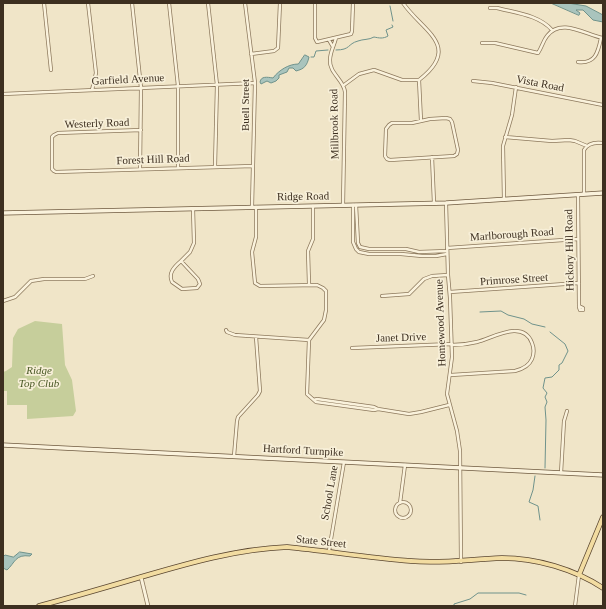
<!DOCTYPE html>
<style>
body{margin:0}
#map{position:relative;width:606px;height:609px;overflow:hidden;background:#f0e5c8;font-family:"Times New Roman",serif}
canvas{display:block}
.frame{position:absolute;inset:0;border:4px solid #3d2f20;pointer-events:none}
</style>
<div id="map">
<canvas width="606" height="609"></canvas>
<div class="frame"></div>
</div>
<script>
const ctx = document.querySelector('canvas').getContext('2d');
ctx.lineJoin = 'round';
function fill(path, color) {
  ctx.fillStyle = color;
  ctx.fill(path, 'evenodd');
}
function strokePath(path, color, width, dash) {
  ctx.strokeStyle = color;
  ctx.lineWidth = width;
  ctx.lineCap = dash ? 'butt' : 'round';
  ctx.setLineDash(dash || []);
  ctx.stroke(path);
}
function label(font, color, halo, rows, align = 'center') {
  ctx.font = font + ' "Times New Roman",serif';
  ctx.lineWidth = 3.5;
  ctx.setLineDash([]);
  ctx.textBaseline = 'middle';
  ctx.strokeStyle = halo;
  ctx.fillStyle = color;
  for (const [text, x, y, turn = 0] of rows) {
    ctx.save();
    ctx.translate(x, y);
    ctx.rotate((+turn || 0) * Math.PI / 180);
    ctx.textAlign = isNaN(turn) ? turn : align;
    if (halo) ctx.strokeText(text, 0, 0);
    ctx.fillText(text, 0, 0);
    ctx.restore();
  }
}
fill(new Path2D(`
 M35,321L62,324L65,365L72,380L76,411L73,416L27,419V405H7V391H3V372L6,371L12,367L13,338L18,329Z`), '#c6ce9b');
const water = new Path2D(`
 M551,3H568L586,6L603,15V22L593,20L583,10H576L580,13L579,15Z
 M305,55L309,57C307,66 304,69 296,71L293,68H289L287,72L279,75V78L276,81L271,83L267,81L261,84L260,82C261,76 267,77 273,78C279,70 289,64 298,64Z
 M20,552L32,554L30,556C15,554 15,563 7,570L3,568V557L5,555L13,557Z`);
fill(water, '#a9c4bd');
strokePath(water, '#6f928b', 1);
strokePath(new Path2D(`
 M390,6L393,21
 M336,50C351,50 347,44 358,41C363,39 369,40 374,37C379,38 383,39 388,36L386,30L393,27L392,25
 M311,57H314L316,51L328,50
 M480,312L501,311L508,315L524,319L532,324L545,327
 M545,468L546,420L545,407L547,402L545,397L547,393L543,388L545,378L552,377L559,370V365L562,363L568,351L565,344L550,332
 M535,476L533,490L529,502L538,506L540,520
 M454,606V604L470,599L478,593H519L526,595`), '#6f928b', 1);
const minor = new Path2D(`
 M44,3L51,70
 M88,3L96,73L92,90
 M132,3L141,88L140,169
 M169,3L178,86V167
 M208,3L217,85L215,166
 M245,3L255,83L252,207
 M315,3V38L317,42L351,34L352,31L353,3
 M490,8H497C516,13 539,15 552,30
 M336,38C334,46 330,52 330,60C329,73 344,80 345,92L343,205
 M329,40L333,47
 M482,43H495L538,53C542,47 543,41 547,36C561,17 586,35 603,38
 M251,54L274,51L278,48L280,3
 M578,62C595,64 598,53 601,38
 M419,80L421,121
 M473,81L492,83L603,105
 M344,85L359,74L374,70L402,80H419C463,46 422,31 403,3
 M3,94L255,83
 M446,118L450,119L452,122L458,150L457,154L454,156L390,160L387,159L385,156L386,129L389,125L392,123H412L430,119Z
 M141,130L58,133L54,135L52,137V169L54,171L56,172L253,166
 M505,137L552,141L569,140L575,141L587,146
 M432,157L434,203
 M584,194V150C588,143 596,142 603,143
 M578,195L579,307L580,310H583V308L579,306
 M504,199L503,146L512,115L516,87
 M446,203L448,275L450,298L452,357L447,394L457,431L460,451L461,562
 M353,205V242L356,249L359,252L369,254H401L422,256H436L447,254
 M356,205L358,243L360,247L369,249H406L419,252L447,251
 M256,207V237L252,252L255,283L260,286L317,285L323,288L326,291V310L324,320L309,340L307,394L316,402L374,410L378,409
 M447,248L578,239
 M181,261L198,279L200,284L197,288L182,289L172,282C168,273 174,267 181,261Z
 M181,261L190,252L194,243L193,209
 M309,284L308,251L313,239V206
 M450,292L579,283
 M382,296L409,294L424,279L432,276L448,275
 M3,301L15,297L31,281L44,279H85L93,276
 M226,330L227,332L235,335L309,340
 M352,348L452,344
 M451,375L515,371C523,369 529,366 532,359C534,354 534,348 532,343C523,319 493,338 477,342C469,344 460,345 452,345
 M314,400L317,399L374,407L378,409L409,414L421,412L449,405
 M234,456L237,421L238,417L258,395L260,391L256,337
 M561,473L564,421L567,411
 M395 510a8 8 0 1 1 16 0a8 8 0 1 1-16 0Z
 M400,503L405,465
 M329,551L344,462
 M575,606L579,575`);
const tertiary = new Path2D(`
 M141,577L148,606`);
const secondary = new Path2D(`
 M3,213L446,203L603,193
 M3,445L603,475`);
const primary = new Path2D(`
 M579,575L603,517
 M39,606C73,597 107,587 141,577C189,563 237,549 287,547C328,551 369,558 411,561C442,564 471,559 502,558C536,558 574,569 603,588`);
strokePath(minor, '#8c785c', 4);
strokePath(tertiary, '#8c785c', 4.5);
strokePath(secondary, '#6e593f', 5);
strokePath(primary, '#5a4630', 5.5);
strokePath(minor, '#faf2dc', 2.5);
strokePath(tertiary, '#faf2dc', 3);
strokePath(secondary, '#faf2dc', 3.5);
strokePath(primary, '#f2dca1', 4);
label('11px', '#3d2f20', '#f7efd8', [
 ["Garfield Avenue",128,80,-3],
 ["Vista Road",540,84,11],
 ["Buell Street",246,105,-90],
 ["Westerly Road",97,124,-2],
 ["Millbrook Road",335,124,-91],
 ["Forest Hill Road",153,160,-2],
 ["Ridge Road",303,197,-1],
 ["Marlborough Road",512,235,-4],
 ["Hickory Hill Road",570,250,-91],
 ["Primrose Street",514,280,-4],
 ["Homewood Avenue",441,323,-92],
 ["Janet Drive",401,338,-2],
 ["Hartford Turnpike",303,451,3],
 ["School Lane",330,493,-80],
 ["State Street",321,542,6]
]);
label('italic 11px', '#4a5926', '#f7efd8', [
 ["Ridge",39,371],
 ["Top Club",39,384]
]);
</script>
